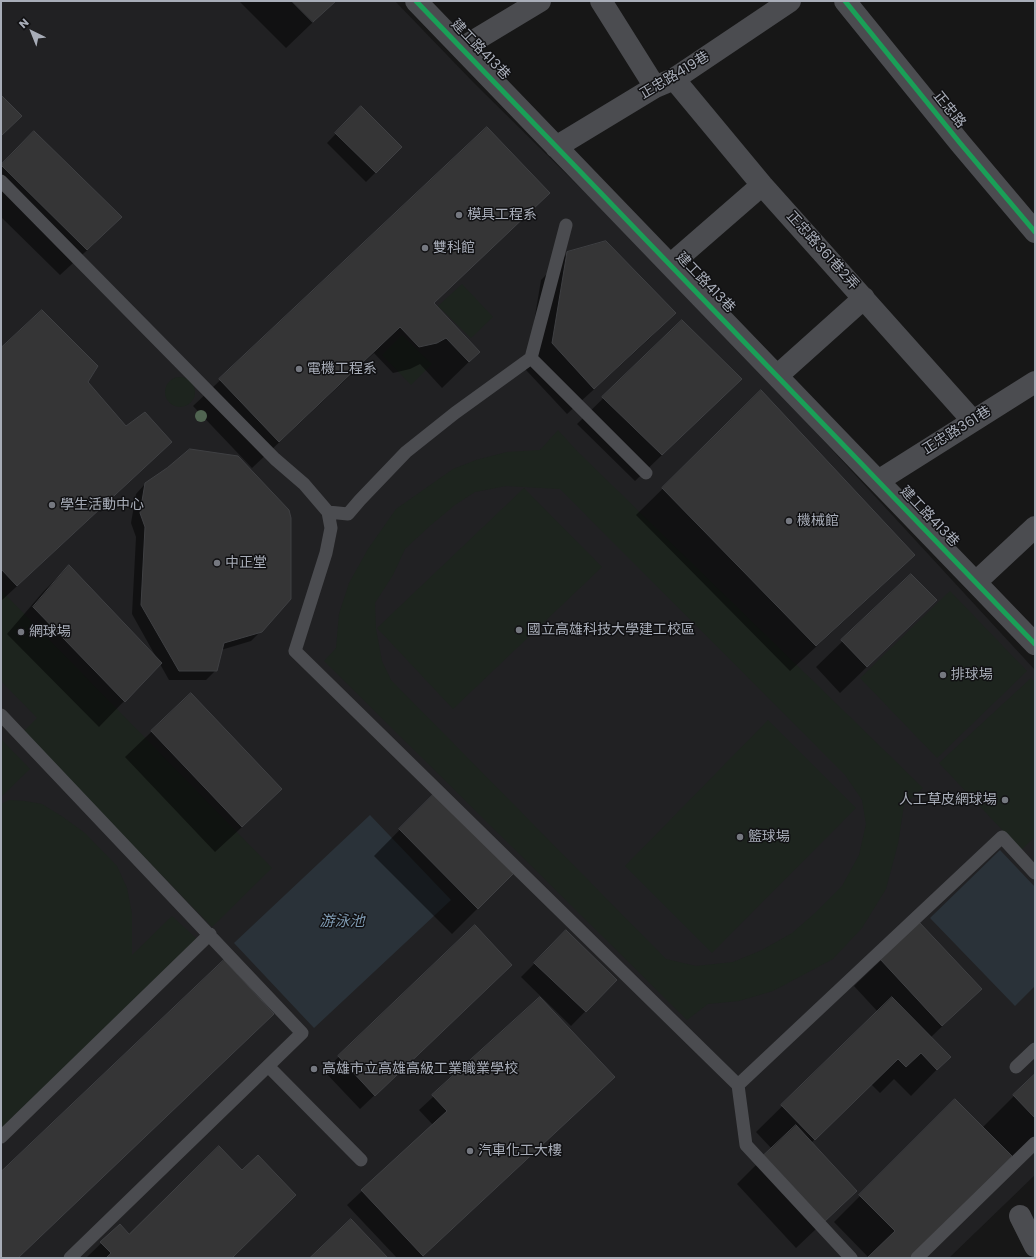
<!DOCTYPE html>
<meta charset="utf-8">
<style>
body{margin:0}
#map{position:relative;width:1036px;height:1259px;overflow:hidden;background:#171717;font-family:Poppins,sans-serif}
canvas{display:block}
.frame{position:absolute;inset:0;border:2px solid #a8adb8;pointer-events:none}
.north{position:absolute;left:12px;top:12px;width:40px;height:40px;-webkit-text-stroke:3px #111113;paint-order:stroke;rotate:317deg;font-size:11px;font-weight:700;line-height:16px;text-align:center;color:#a8adb8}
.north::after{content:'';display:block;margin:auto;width:14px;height:18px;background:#a8adb8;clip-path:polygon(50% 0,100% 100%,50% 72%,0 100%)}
</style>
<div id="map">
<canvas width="1036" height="1259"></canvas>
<div class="frame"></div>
<div class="north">N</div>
</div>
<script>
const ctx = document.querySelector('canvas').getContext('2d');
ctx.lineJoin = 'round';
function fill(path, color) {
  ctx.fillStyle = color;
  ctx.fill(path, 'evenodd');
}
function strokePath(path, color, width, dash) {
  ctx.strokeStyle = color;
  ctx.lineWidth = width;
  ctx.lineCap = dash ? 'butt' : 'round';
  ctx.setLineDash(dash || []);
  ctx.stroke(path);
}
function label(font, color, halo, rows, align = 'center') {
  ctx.font = font + ' Poppins,"Noto Sans TC",sans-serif';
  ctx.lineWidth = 3;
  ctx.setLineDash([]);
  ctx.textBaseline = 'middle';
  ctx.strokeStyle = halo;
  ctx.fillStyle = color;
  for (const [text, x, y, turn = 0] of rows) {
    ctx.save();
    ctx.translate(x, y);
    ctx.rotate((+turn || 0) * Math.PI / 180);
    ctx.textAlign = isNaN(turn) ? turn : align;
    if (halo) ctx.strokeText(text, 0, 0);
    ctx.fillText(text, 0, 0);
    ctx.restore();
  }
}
fill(new Path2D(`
 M1,1H395L474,83L619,226L765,377L1035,670V1175L949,1258H1Z`), '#212123');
fill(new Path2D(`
 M462,284L493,317L471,338L438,306Z
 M402,335L432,364L411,385L382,355Z
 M165 392a15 15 0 1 1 30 0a15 15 0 1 1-30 0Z
 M558,430L577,451L923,788L904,805L898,844L886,889L862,928L833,959L773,991L739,1001L708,1004L687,1020L324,661L336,648L339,614L349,583L368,549L396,509L453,469L476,460L507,452L540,450ZM506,486L560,489L845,775L862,800L866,824L859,855L842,886L815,913L792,933L762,950L733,962L696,966L666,959L391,680L382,661L376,629L375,603L393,575L405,549L431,525L455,505L475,492Z
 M524,488L602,567L453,709L377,628Z
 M1,590L272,868L212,927L23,732L37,718L1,681Z
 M950,591L1027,671L937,758L860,678Z
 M1031,678L1035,682V837L1021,850L939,763Z
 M768,720L856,808L712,953L625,866Z
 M1,739L30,769L1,797Z
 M9,800L25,801L42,804L63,817L85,833L117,866L127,888L132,914V955L172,916L198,940L1,1128V804Z`), '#1d241e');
fill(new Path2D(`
 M370,815L451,900L314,1028L234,943Z
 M1000,850L1035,887V986L1015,1006L930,918Z`), '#2a3239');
fill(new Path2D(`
 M239,1H335L286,48Z
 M361,108L401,147L366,182L327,143Z
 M487,128L433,303L479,352L442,388L420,364L410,369L393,373L374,353L252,468L193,406Z
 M34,133L95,243L60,275L1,217V166Z
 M568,253L675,313L649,339L567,414L526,370L541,280Z
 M682,321L714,405L635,481L577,424Z
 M1,349L144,468L1,601Z
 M761,392L913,555L887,581L790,671L636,515Z
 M145,484L261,631L251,641L221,650L216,670L206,680H169L160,664L99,727L7,634L43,592L69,566L156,657L132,614L136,537L131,523L136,494Z
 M911,575L909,626L840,693L816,667Z
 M191,694L255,815L215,852L125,757Z
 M436,793L514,872L452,934L374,856Z
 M919,924L981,989L930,1038L949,1057L911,1096L894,1079L880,1093L871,1084L811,1143L856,1191L796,1248L737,1184L772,1149L756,1132L878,1012L854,986Z
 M475,927L497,979L360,1109L324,1071Z
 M552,946L616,980L571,1026L521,977Z
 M540,998L599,1091L421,1258H397L347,1205L433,1125L419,1110Z
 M1035,1075V1136L909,1258H869L834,1222L955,1101L982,1128Z
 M120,1225L129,1235L231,1258H88L87,1257Z`), '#0007');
const building = new Path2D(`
 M292,1H336L313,22Z
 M1,95L22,116L1,136Z
 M361,106L402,147L376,173L335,133Z
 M487,127L550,193L434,303L480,352L469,362L446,338L437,343L419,347L400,327L279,442L219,379Z
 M34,131L122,217L87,250L1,165Z
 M606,241L676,313L594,389L552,343L567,252Z
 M42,310L98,366L88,382L126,426L145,412L172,442L17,586L1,569V348Z
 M682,320L742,379L662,455L602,397Z
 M761,390L915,555L816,646L662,488Z
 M190,449L238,456L289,510L291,518V599L262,632L224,643L217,671H179L141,605L145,527L140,513L145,483L167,468Z
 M69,565L162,663L125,702L33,607Z
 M911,574L937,600L867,667L841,640Z
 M191,693L282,789L242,827L151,731Z
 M436,792L515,872L478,909L399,829Z
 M919,922L982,989L942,1026L880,959Z
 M475,925L512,965L375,1096L338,1056Z
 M566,930L617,980L586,1012L534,963Z
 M224,960L274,1014L18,1258H1V1172Z
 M540,997L615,1077L423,1256L361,1190L447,1111L432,1095Z
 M892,997L951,1057L937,1070L921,1053L906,1067L898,1059L815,1140L781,1105Z
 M1035,1074V1118L1013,1095Z
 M955,1099L1012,1156L911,1258H867L895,1231L859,1195Z
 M796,1125L857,1191L823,1223L762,1157Z
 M219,1146L242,1170L258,1155L296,1195L232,1258H106L111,1253L100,1242L120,1224L129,1234Z
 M351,1219L388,1258H310Z`);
fill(building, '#353536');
strokePath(building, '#3f4043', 1);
strokePath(new Path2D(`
 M1,181L275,459L304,484L328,512L331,528L326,553L295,651L738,1085L746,1145L851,1258
 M531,358L646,473
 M328,512L348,514L360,500L406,452L455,413L531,358L566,225
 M1,715L302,1033L268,1066
 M1016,1067L1035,1049
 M738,1085L1002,837L1035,873
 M1,1137L210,934
 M70,1258L268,1066L361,1160
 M917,1258L1035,1143`), '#4b4c50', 13);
strokePath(new Path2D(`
 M416,1L1035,644
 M601,1L655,87
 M845,1L960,143L1035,232
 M462,48L540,1
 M674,79L762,185L973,421
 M556,147L655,87L674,79L790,1
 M670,265L762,185
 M777,376L864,298
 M878,481L1035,382
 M976,582L1035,527
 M1020,1216L1035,1246`), '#4b4c50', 22);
strokePath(new Path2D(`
 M416,1L1035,644
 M845,1L960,143L1035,232`), '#1a9f57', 5);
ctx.fillStyle = '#506451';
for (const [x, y] of [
 [201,416]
]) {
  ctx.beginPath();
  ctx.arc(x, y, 6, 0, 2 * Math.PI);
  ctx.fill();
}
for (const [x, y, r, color] of [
 [459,215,4,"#757880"],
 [425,248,4,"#757880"],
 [299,369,4,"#757880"],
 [52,505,4,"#757880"],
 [789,521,4,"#757880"],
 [217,563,4,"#757880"],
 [519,630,4,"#757880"],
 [21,632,4,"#757880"],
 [943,675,4,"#757880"],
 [1005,800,4,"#757880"],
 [740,837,4,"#757880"],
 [314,1069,4,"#757880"],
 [470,1151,4,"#757880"]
]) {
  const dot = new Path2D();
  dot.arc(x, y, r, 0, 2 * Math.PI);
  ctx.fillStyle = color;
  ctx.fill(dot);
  strokePath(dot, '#111113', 1.5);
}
label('14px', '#a8adb8', '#111113', [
 ["建工路413巷",480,50,46],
 ["正忠路419巷",675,76,-31],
 ["正忠路",949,110,51],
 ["正忠路361巷2弄",822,251,48],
 ["建工路413巷",705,283,46],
 ["正忠路361巷",957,431,-32],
 ["建工路413巷",929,517,46]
]);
label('14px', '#a8adb8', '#111113', [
 ["模具工程系",467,215],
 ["雙科館",433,248],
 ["電機工程系",307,369],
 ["學生活動中心",60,505],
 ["機械館",797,521],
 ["中正堂",225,563],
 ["國立高雄科技大學建工校區",527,630],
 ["網球場",29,632],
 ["排球場",951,675],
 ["人工草皮網球場",997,800,"right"],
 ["籃球場",748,837],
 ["高雄市立高雄高級工業職業學校",322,1069],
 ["汽車化工大樓",478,1151]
], 'left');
label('italic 15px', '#7f9bb3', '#111113', [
 ["游泳池",342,922]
]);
</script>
